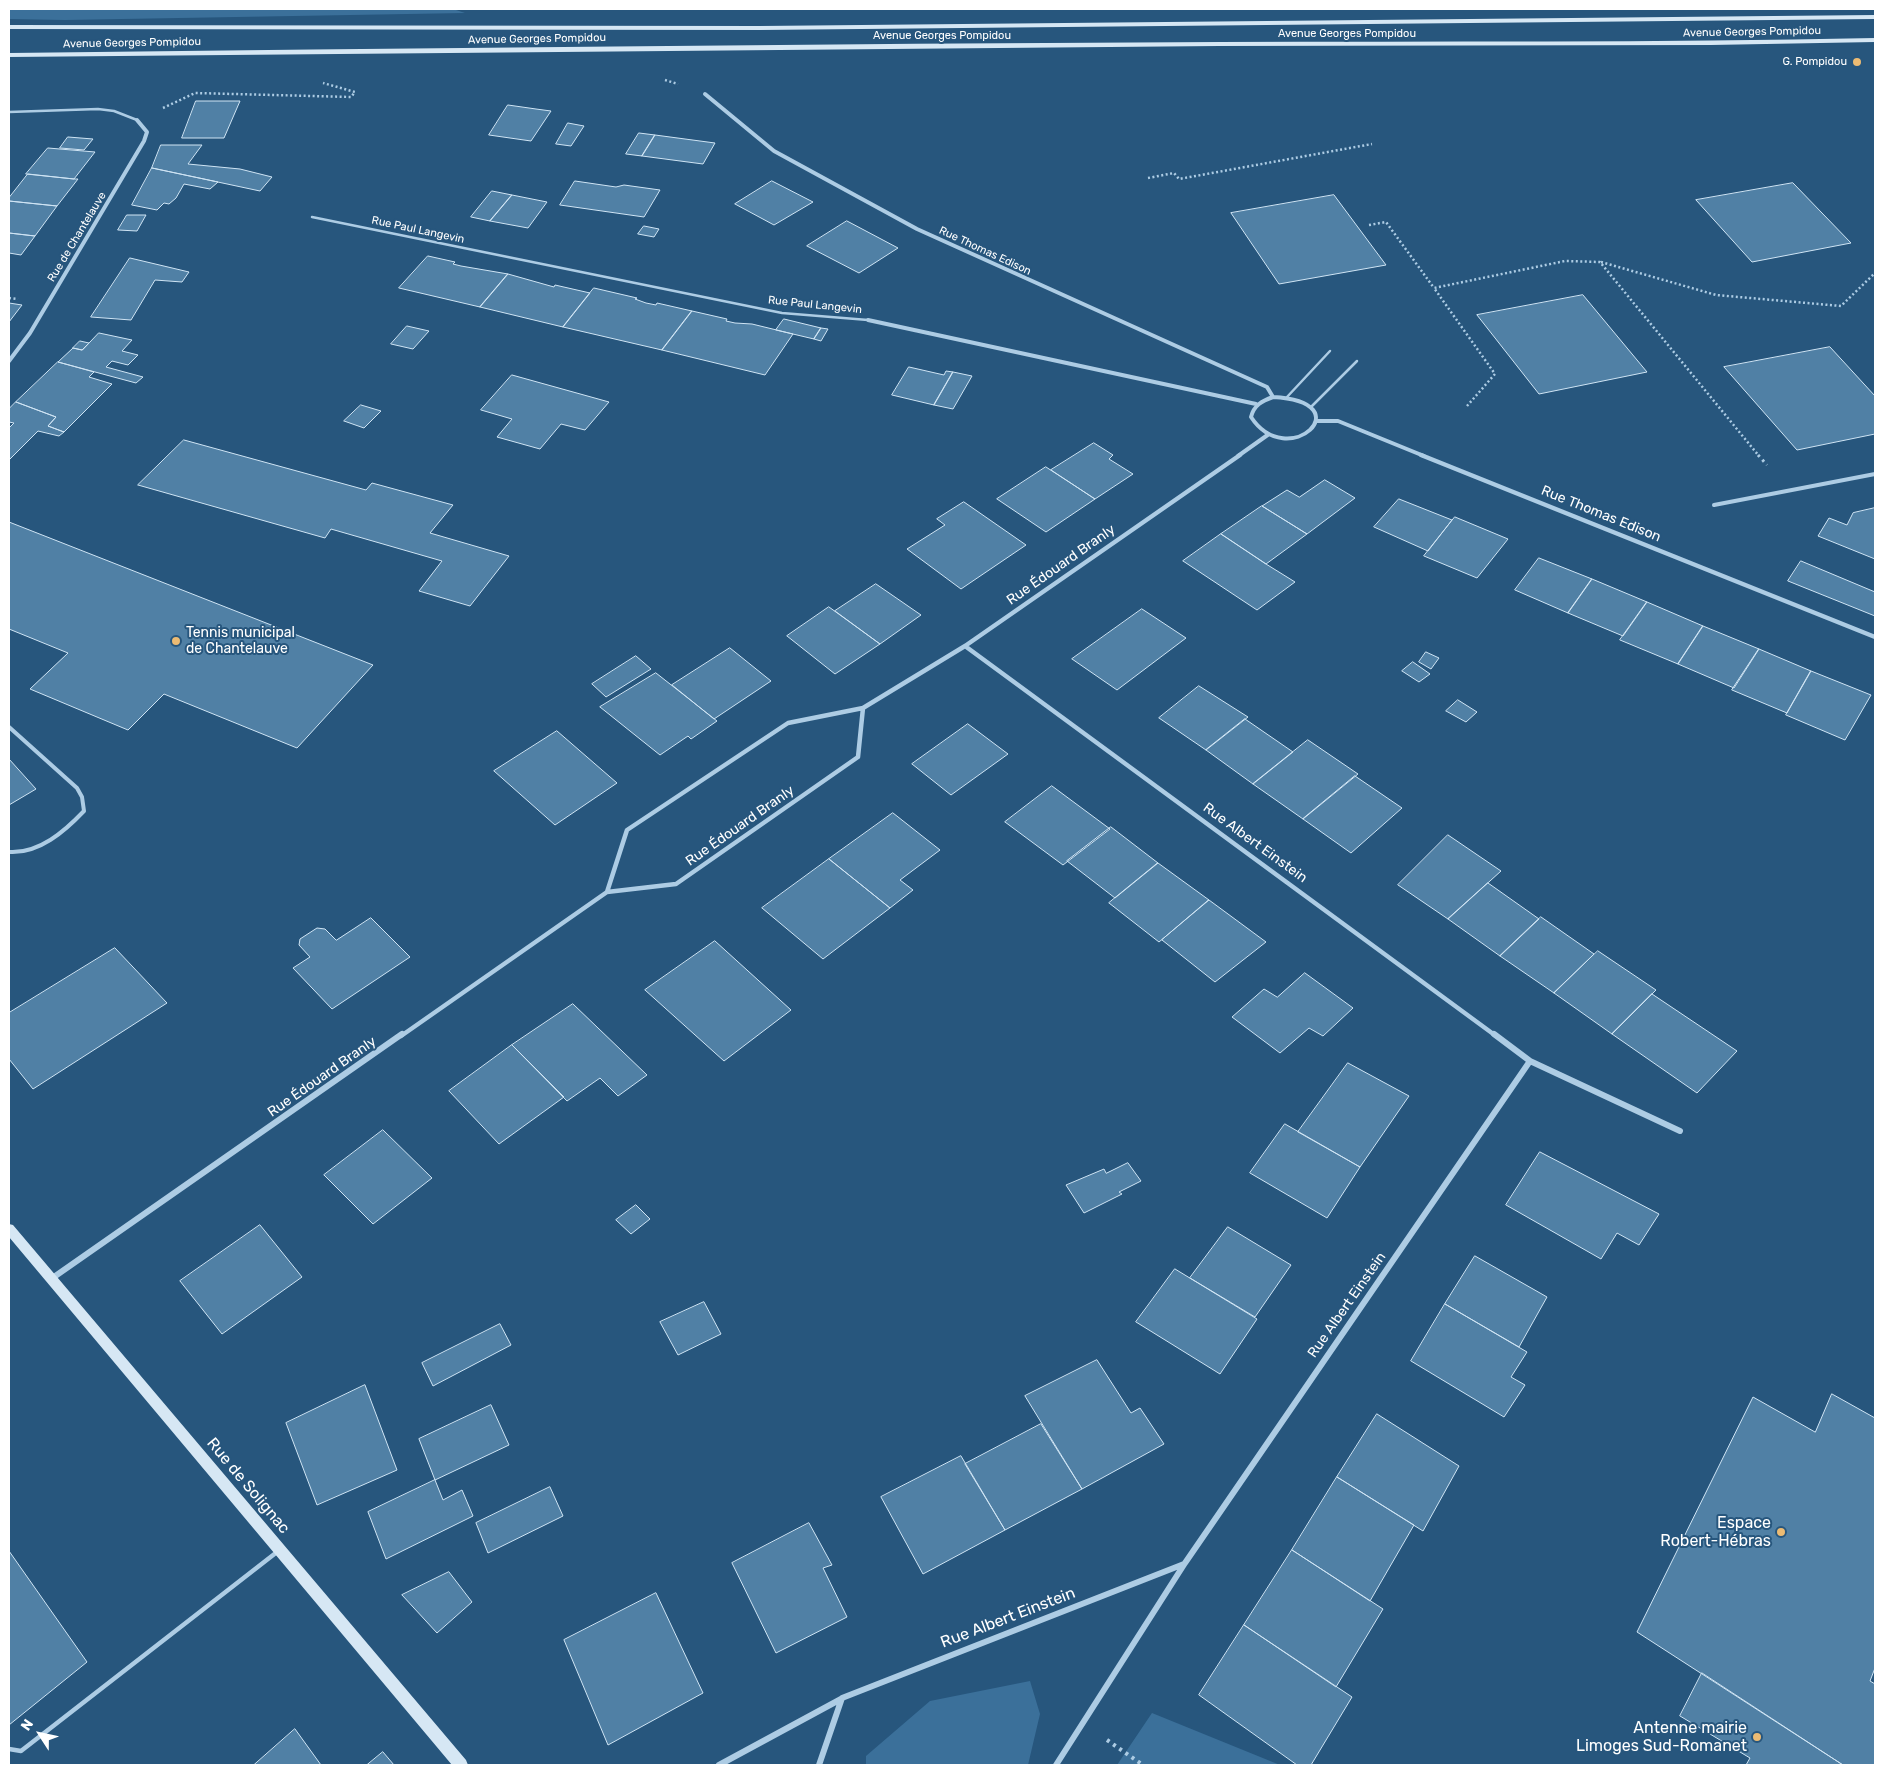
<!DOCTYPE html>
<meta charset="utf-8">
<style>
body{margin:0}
#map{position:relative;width:1884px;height:1774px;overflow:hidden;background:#27567d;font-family:Rubik,sans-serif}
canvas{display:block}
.frame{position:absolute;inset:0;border:10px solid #fff;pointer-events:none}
.north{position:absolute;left:15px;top:1709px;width:50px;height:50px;-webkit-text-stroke:4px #27567d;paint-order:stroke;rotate:305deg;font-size:14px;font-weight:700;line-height:20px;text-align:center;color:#fff}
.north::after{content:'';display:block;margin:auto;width:18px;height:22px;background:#fff;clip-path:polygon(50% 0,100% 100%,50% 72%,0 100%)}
</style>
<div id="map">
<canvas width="1884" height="1774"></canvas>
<div class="frame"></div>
<div class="north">N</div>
</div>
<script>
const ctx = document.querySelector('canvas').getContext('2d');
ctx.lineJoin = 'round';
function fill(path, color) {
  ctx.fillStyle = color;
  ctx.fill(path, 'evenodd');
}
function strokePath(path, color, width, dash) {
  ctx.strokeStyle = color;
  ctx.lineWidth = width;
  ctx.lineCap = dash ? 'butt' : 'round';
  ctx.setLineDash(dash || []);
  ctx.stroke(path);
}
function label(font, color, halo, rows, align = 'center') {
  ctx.font = font + ' Rubik,sans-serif';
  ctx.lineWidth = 4;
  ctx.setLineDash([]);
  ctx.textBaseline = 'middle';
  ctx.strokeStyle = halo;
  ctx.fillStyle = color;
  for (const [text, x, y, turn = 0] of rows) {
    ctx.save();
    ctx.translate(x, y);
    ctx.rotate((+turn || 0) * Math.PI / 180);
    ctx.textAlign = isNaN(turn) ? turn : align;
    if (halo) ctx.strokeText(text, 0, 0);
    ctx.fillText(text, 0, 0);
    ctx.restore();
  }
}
fill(new Path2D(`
 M9,9H453L465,13L65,20L9,19Z
 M1030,1681L1040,1714L1028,1765H866V1756L930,1701Z
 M1152,1713L1280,1765H1117Z`), '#3b709a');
const building = new Path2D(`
 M196,101H240L224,138H182Z
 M508,105L536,109L551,111L531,141L489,135Z
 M568,123L584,126L571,146L556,144Z
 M639,133L655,135L642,156L626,154Z
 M655,135L715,143L703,164L642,156Z
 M68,137L93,139L84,150L60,148Z
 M161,145H202L188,164L240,169L272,177L260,191L152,168Z
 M48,148L95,152L74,179L26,174Z
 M152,168L218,182L210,189L184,184L176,198L169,204L164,203L157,210L132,205Z
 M28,174L74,179H78L57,206L9,201V198Z
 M575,181L616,187L624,185L660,190L644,217L560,205Z
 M772,181L813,202L774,225L735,204Z
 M1793,183L1851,243L1752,262L1696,200Z
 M492,191L512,195L490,221L471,217Z
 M512,195L547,202L528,228L490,221Z
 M1334,195L1386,265L1279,284L1231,213Z
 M9,201L57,206L35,236L9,233Z
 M127,215H146L137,231L118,230Z
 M847,221L898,248L859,273L807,246Z
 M644,226L659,229L654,237L638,234Z
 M9,233L35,236L21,255L9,253Z
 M428,256L455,262L453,264L461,266L508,274L480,307L399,288Z
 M130,258L189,272L182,282L155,280L131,320L91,317Z
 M508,274L554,287L555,285L590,293L563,327L480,307Z
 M594,288L637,298L635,299L646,303L656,305L657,303L692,311L662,350L563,327Z
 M1583,295L1647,372L1539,394L1477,315Z
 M9,303L22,305L9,322Z
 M692,311L727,319L726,321L735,323L752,324L793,334L765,375L662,350Z
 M784,319L821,328L814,339L776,330Z
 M407,326L429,331L413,349L391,344Z
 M821,328L828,329L821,341L814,339Z
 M99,333L132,340L122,351L138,355L128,365L112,361L106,367L143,377L136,383L58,362L73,348L82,350Z
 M80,341L89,343L82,350L73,348Z
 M1830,347L1875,396V434L1797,450L1724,367Z
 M58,362L94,372L89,377L112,384L64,432L48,426L56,417L16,402Z
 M909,367L944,375L946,371L953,372L934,405L892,395Z
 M953,372L972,376L953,409L934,405Z
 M512,375L609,402L585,430L561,424L540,449L497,437L512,419L481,410Z
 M16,402L56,417L48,426L64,432L59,436L38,431L9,460V428L14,423L9,422V409Z
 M361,405L381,411L364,428L344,421Z
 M184,440L366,490L372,483L453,505L430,533L509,556L470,606L419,591L442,561L331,529L325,538L138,485Z
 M1094,443L1113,455L1109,459L1133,474L1095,499L1051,470Z
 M1046,467L1095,499L1046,532L997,499Z
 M1325,480L1355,498L1307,534L1262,506L1287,490L1299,497Z
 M1399,499L1452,520L1428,551L1374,527Z
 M964,502L1026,545L961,589L907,549L945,525L937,519Z
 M1262,506L1307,534L1266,564L1221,534Z
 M1875,508V559L1818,536L1829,518L1847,525L1853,513Z
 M1455,517L1508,539L1477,578L1424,556Z
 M9,522L373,665L297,748L164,694L128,730L30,689L68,653L9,629Z
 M1221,534L1266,564L1295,582L1257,610L1183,561Z
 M1539,558L1592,579L1568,613L1515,590Z
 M1801,561L1875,592V616L1788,581Z
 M1592,579L1647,602L1623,636L1568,613Z
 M876,584L921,615L880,644L835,611Z
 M1647,602L1703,626L1678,664L1620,640Z
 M829,607L880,644L835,674L787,636Z
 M1142,609L1186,638L1117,690L1072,659Z
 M1703,626L1759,649L1734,688L1678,664Z
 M730,648L771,681L714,719L672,685Z
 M1759,649L1811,671L1787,713L1732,690Z
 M1426,652L1439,658L1431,669L1419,662Z
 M636,656L651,669L606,697L592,684Z
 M1413,662L1430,674L1419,682L1402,671Z
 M1811,671L1871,695L1845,740L1786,715Z
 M656,673L717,721L691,739L688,736L660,755L600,707Z
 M1199,686L1248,717L1206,750L1159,718Z
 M1458,700L1477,712L1466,722L1446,711Z
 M1245,719L1293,752L1253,784L1206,750Z
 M968,724L1008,754L951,795L912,764Z
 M557,731L617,783L555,825L494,771Z
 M1308,740L1358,774L1303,819L1253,784Z
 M9,759L36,789L9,805Z
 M1355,776L1402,808L1351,853L1303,819Z
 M1052,786L1110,829L1063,865L1005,822Z
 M893,813L940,850L900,880L913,890L890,908L829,859Z
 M1111,827L1158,863L1115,898L1067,861Z
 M1448,835L1501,871L1448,919L1398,885Z
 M829,859L890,908L823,959L762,908Z
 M1158,863L1209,900L1159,942L1109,903Z
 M1488,883L1539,919L1500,956L1448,919Z
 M1209,900L1266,942L1215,982L1162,940Z
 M1541,917L1594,954L1554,993L1500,956Z
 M371,918L410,957L332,1009L293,968L310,957L299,945L300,939L317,928L325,929L336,940Z
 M715,941L791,1010L724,1061L645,990Z
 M115,948L167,1003L33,1089L9,1059V1013Z
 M1598,951L1656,990L1612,1034L1554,993Z
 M1305,973L1353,1008L1323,1036L1309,1028L1280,1053L1232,1017L1264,989L1277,997Z
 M1652,994L1737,1051L1697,1093L1612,1034Z
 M573,1004L647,1075L618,1096L600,1078L567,1101L512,1045Z
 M512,1045L564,1097L499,1144L449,1091Z
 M1348,1063L1409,1096L1360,1167L1298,1132Z
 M1285,1124L1360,1167L1327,1218L1250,1173Z
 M383,1130L432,1178L373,1224L324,1175Z
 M1540,1152L1659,1214L1639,1245L1617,1233L1601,1259L1506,1205Z
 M1128,1163L1141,1181L1119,1192L1122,1194L1084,1213L1066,1185L1104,1169L1106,1173Z
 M636,1205L650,1219L631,1234L616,1220Z
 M260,1225L302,1277L222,1334L180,1281Z
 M1228,1227L1291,1265L1255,1317L1190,1278Z
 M1475,1256L1547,1297L1519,1347L1445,1304Z
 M1175,1269L1257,1319L1220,1374L1136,1322Z
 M704,1302L721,1334L678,1355L660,1322Z
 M1445,1304L1527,1352L1511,1377L1525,1385L1504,1417L1411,1361Z
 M500,1324L511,1345L433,1386L422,1363Z
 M1097,1360L1131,1413L1140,1408L1164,1444L1082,1489L1025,1396Z
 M365,1385L397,1470L317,1505L286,1423Z
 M1832,1394L1875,1418V1668L1870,1681L1875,1684V1765H1843L1637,1632L1753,1397L1815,1432Z
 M491,1405L509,1445L435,1480L419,1439Z
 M1377,1414L1459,1466L1423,1531L1337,1477Z
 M1041,1424L1082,1489L1005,1530L965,1464Z
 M961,1456L1005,1530L923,1574L881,1497Z
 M1337,1477L1414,1525L1370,1601L1292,1550Z
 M435,1480L443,1500L462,1490L473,1516L386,1559L368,1512Z
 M550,1487L563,1516L488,1553L476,1523Z
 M809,1523L832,1565L823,1568L847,1617L776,1653L732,1563Z
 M1292,1550L1383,1609L1336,1687L1244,1625Z
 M9,1551L87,1662L9,1725Z
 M449,1572L472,1602L437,1633L402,1595Z
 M656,1593L703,1693L608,1745L564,1640Z
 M1244,1625L1352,1697L1311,1765H1297L1199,1695Z
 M1702,1673L1843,1765H1746L1750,1758L1680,1716Z
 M295,1729L321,1765H254Z
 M383,1752L394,1765H367Z`);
fill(building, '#5080a5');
strokePath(building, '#cfe4f4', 1);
strokePath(new Path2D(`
 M665,80L678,84
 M163,108L195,93L351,97L355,92L323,83
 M1148,178L1174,173L1179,179L1372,144
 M1369,225L1386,222L1434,288
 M1601,262L1716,295L1841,306L1875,273
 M9,298L18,299
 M1467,406L1495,374L1434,288L1565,261L1600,262L1759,456`), '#adcce4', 2.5, [2, 2.5]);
strokePath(new Path2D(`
 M1758,455L1767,465`), '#adcce4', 3, [2.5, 4]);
strokePath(new Path2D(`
 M1107,1740L1143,1765`), '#adcce4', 4, [3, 4.5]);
strokePath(new Path2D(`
 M9,112L98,109L114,111L137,120
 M312,217L782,313L868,320
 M1287,397L1330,351
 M1311,407L1357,361`), '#adcce4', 2.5);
strokePath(new Path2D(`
 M1714,505L1875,474
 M9,727L77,788L82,797L84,811C65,831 39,854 9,852`), '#adcce4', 4);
strokePath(new Path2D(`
 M9,1749L21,1751L277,1552`), '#adcce4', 4.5);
strokePath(new Path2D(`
 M705,94L774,151L917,229L1267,387L1273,397
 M868,320L1256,404
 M9,361L30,333L144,141L147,132L137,120
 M1273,397C1364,402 1288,473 1251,417C1254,405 1262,401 1273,397Z
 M1317,421H1338L1424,456
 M1238,456L1269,434`), '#adcce4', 4);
strokePath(new Path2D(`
 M1421,455L1875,637
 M965,646L1496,1036
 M863,708L965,646L1240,455
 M863,708L858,757L676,884L607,892L627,830L788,723Z
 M401,1036L607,892`), '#adcce4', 4.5);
strokePath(new Path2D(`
 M1530,1061L1680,1131
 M51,1279L402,1034
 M719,1765L841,1699
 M819,1765L842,1698L1184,1564
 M1056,1765L1185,1563L1530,1061L1494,1034`), '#adcce4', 6);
fill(new Path2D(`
 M1875,15V19L760,30L9,29V25L760,26Z
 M1875,38V42L1711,45L1219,46L9,57V53C412,48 815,44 1219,42C1437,41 1656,43 1875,38Z
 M9,1224L13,1225L466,1760L468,1765H452L9,1237Z`), '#d6e7f4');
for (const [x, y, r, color] of [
 [1857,62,5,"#ecbb73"],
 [176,641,5,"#ecbb73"],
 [1781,1532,5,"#ecbb73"],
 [1757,1737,5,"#ecbb73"]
]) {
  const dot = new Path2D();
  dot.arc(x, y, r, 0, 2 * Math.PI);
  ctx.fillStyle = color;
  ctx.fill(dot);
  strokePath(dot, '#27567d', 2);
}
label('11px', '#fff', '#27567d', [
 ["Avenue Georges Pompidou",1752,32,-1],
 ["Avenue Georges Pompidou",1347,34],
 ["Avenue Georges Pompidou",942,36],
 ["Avenue Georges Pompidou",537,39,-1],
 ["Avenue Georges Pompidou",132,43,-1],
 ["Rue Paul Langevin",418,230,12],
 ["Rue de Chantelauve",77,237,-59],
 ["Rue Thomas Edison",985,251,25],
 ["Rue Paul Langevin",815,305,6]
]);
label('11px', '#fff', '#27567d', [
 ["G. Pompidou",1847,62]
], 'right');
label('14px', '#fff', '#27567d', [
 ["Rue Thomas Edison",1601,514,22],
 ["Rue Édouard Branly",1061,565,-35],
 ["Rue Édouard Branly",740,826,-35],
 ["Rue Albert Einstein",1255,843,36],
 ["Rue Édouard Branly",322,1077,-35],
 ["Rue Albert Einstein",1347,1305,-55]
]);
label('14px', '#fff', '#27567d', [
 ["Tennis municipal",186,633],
 ["de Chantelauve",186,649]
], 'left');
label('16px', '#fff', '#27567d', [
 ["Rue de Solignac",248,1486,50],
 ["Rue Albert Einstein",1008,1618,-21]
]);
label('16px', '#fff', '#27567d', [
 ["Espace",1771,1523],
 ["Robert-Hébras",1771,1541],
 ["Antenne mairie",1747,1728],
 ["Limoges Sud-Romanet",1747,1746]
], 'right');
</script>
